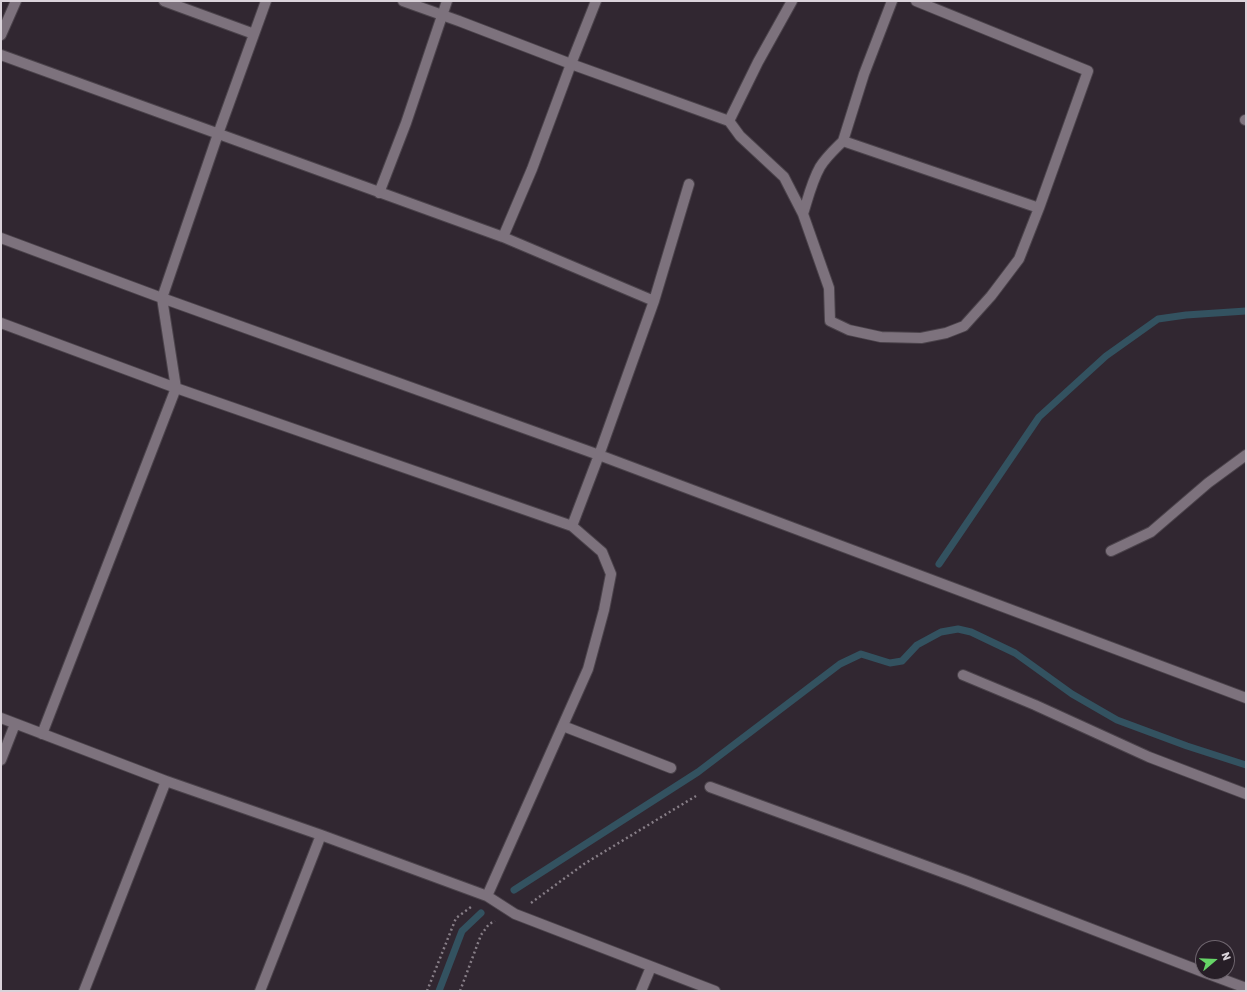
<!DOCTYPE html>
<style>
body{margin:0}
#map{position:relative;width:1247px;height:992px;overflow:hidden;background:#312731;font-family:Rubik,sans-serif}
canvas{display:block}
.frame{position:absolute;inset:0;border:2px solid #dad3da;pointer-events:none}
.north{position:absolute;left:1195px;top:940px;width:40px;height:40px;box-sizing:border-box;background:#271e27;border:1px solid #6f666f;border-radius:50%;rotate:71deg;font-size:11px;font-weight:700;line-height:16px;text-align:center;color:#dad3da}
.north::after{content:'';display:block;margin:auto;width:14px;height:18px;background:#66d467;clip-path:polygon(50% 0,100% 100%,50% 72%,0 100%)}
</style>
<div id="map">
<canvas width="1247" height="992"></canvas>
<div class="frame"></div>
<div class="north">N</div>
</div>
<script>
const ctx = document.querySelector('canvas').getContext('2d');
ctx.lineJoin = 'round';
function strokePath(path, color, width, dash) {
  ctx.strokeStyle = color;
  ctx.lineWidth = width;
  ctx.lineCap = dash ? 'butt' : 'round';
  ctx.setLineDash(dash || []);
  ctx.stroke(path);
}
strokePath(new Path2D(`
 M939,564L1039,417L1106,356L1158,319L1186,315L1246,311
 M514,890L698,772L840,664L861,654L890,663L902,661L917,645L941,632L958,629L971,632L1015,653L1072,694L1117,720L1187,746L1246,765
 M439,991L462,931L481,913`), '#335260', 7);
const minor = new Path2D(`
 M164,1L254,34
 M403,1L459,21L571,64L729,121
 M792,1L758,62L729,121L740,136L784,177L803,214L829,288L830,321L849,330L881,337L921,338L946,333L964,326L991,296L1019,259L1039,208L1088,71L916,1
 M892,1L864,74L843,141L1039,208
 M1,35L16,1
 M1,55L503,237L654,301
 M1245,120H1246
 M379,193L406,123L447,1
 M803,214C808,198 812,181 820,167C826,157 835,149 843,141
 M503,237L532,169L571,64L596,1
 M1,238L162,298L599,455L1246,698
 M1,323L176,388L572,526L602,552L611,574L604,610L588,669L487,896
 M572,526L599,455L654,301L689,184
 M1111,551L1151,532L1208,483L1246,455
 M963,675L1035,705L1149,757L1246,794
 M1,718L166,781L321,835L487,896L515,914L715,991
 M563,726L671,768
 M42,734L176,388L162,298L218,134L266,1
 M1,760L15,724
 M710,787L967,881L1203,972
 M1203,972L1246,988
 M84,991L166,781
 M260,991L321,835
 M641,991L651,967`);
strokePath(minor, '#4b434b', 12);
strokePath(new Path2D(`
 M531,903L584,864L696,796
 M427,991L456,918L471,907
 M460,991L481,935L489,924L495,921`), '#877e87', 2.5, [2, 3]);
strokePath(minor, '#7d727d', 10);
</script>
